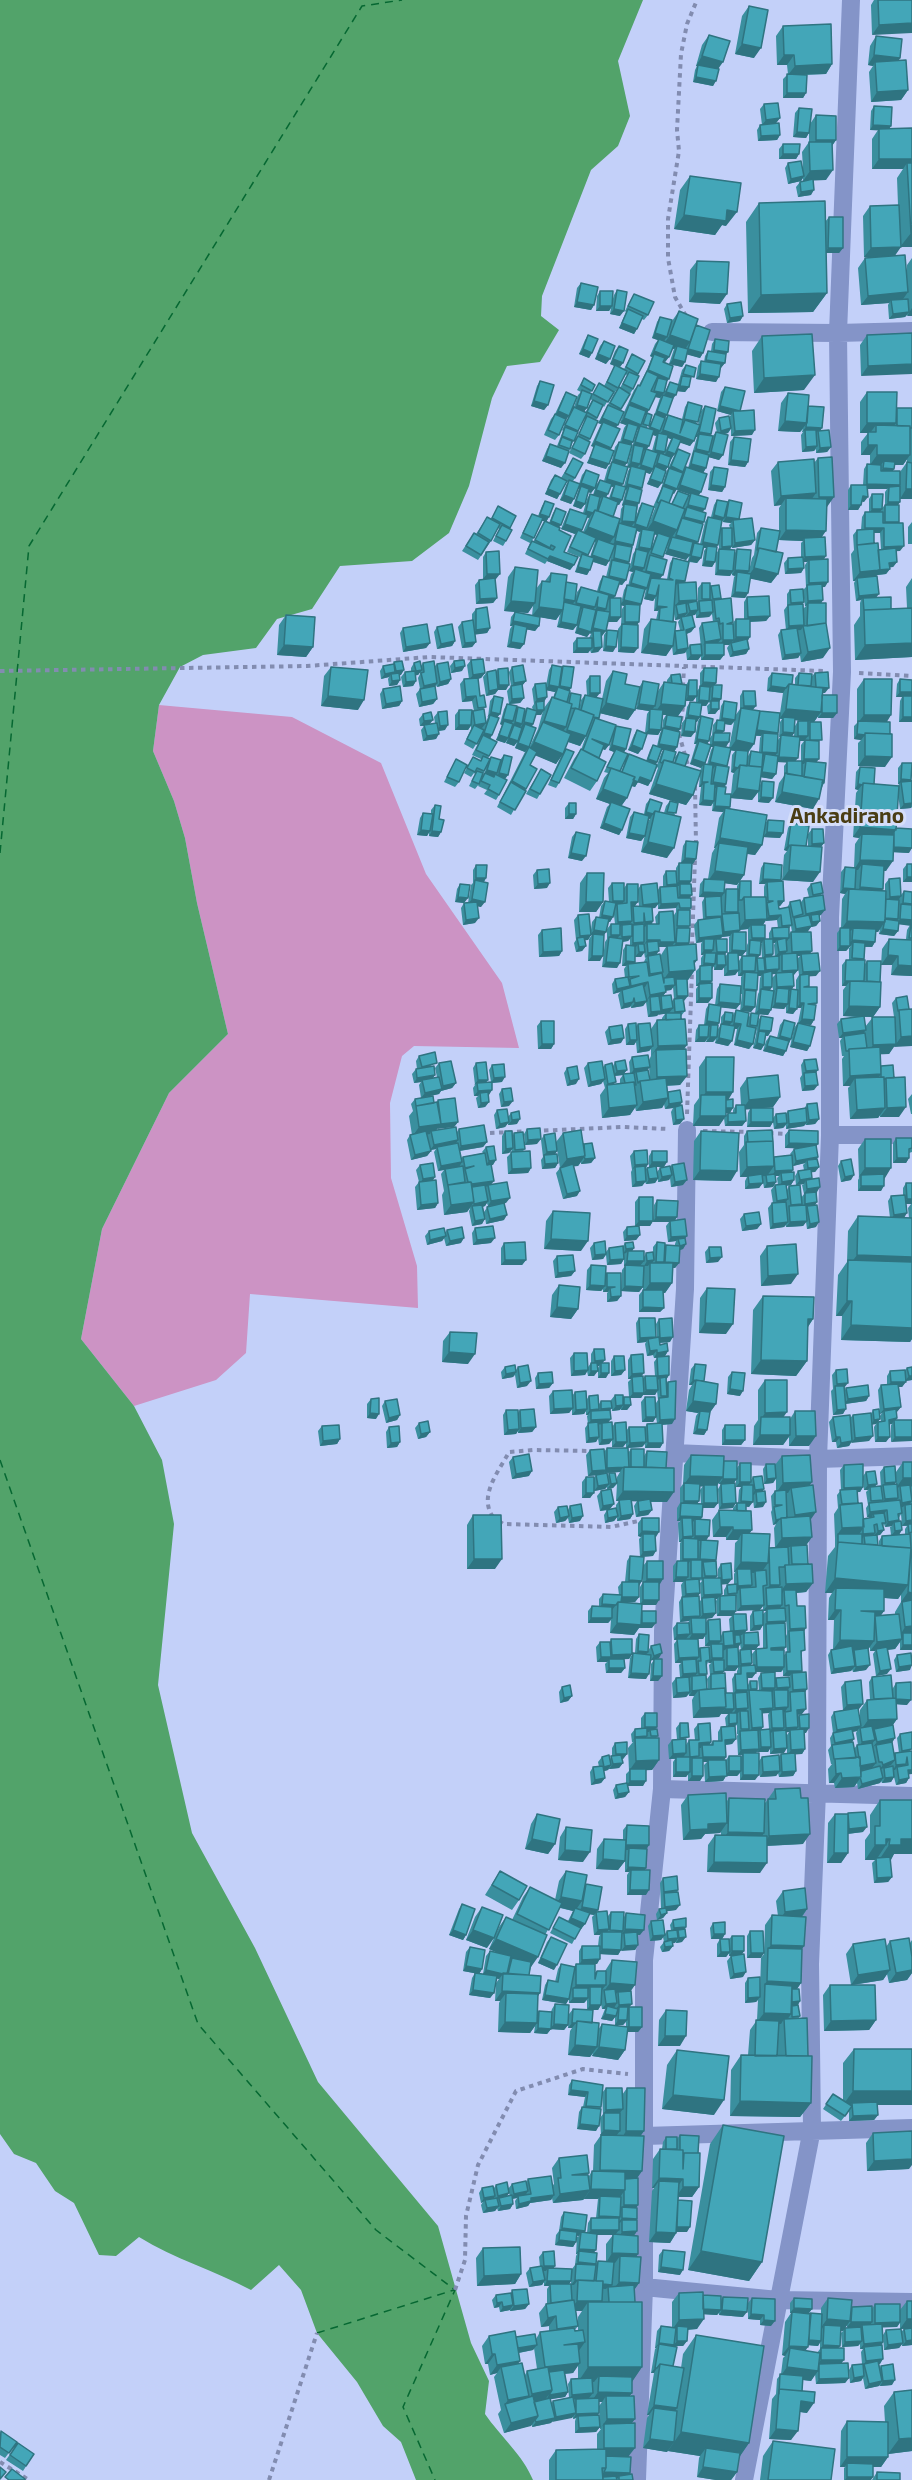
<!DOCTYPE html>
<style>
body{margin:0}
canvas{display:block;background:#c3d0f9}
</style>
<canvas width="912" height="2480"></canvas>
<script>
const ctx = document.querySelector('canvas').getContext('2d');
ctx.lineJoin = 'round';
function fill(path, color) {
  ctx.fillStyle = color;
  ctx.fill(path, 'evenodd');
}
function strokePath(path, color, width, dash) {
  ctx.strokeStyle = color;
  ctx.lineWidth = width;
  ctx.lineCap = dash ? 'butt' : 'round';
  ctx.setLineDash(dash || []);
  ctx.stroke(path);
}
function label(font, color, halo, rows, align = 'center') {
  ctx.font = font + ' "Exo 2",sans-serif';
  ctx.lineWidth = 6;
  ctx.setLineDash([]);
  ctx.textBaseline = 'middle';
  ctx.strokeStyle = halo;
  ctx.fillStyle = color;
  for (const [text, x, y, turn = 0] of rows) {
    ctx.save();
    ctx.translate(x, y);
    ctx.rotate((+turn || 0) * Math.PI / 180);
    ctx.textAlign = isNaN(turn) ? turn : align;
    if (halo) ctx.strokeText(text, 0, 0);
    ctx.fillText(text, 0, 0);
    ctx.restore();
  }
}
fill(new Path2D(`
 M159,705L292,717L381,763L426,874L502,983L519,1048L414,1046L402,1056L390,1103L391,1178L417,1266L418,1308L250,1294L246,1353L216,1380L134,1406L81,1339L102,1229L169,1093L228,1034L197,903L185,838L174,801L153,751Z`), '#cc93c4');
fill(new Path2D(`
 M0,0H643L618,61L630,116L618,146L591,170L542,296L541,316L559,330L540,362L507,366L492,398L469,486L449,533L412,561L340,566L312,609L277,619L256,648L203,655L180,667L159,705L153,751L174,801L185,838L197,903L228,1034L169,1093L102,1229L81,1339L134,1406L162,1460L174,1524L158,1685L192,1833L255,1948L318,2082L438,2226L471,2343L489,2381L485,2414C500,2436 523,2455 533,2480H416L401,2442L383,2426L357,2382L317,2333L301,2290L279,2265L251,2290C214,2270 174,2259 139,2237L116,2256L99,2255L74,2203L55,2191L36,2163L14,2154L0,2134Z`), '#52a36a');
strokePath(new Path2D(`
 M0,853L29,546L362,6L402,0
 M0,1460L198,2024L376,2230L455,2290L403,2407L435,2480
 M317,2333L454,2290`), '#066832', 1.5, [8, 6]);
strokePath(new Path2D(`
 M686,316L675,297L668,258V219L679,151L677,130L681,54L687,24L697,0
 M0,671L307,666L430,657L824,671
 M859,673L912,676
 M683,687L684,667
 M683,707L679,734L689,769
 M695,786L696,844
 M692,946L695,858
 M687,1114L692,969
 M703,1131L750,1132
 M490,1133L623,1127L669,1129
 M769,1133L789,1134
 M493,1517C478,1496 499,1471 509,1452L533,1450L592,1451
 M499,1521L503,1524L611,1527L643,1520
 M455,2290L465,2260L466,2216L478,2165L516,2091L583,2069L628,2074
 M0,2462L29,2480
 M269,2480L317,2333`), '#828cb0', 4, [4.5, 4.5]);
strokePath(new Path2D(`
 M712,332L838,333L912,331
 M830,1135H912
 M674,1453L818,1459L912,1456
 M662,1789L912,1796
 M644,2136L912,2128
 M644,2287L778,2300L912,2302
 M637,2480L644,2287V1960L662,1789L663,1631L685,1289L687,1130
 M744,2480L812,2129L810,1964L817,1792L818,1459L830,1135V917L842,672L838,333L851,0`), '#8494c8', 18);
fill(new Path2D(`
 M874,0H912L872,35L871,5Z
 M749,6L754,58L735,54L742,16Z
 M783,26L832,64L826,74L803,75L806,93L803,98H783V79L788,74L787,65H777L776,36Z
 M709,35L719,69L713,86L693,82L695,70L697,66H696L702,45Z
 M876,36L900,58L899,60L908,90L901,100L871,102L869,72L873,66L868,65L870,46Z
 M764,104L780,118L776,123L767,124L780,135L777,140L758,141L757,130L760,125H762L760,109Z
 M874,106L889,129L912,128V247H900L895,255L907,276V265L912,258V316L907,315L905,317L889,319L888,305L889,303L861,305L858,268L865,258L876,257H864L863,216L870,206L898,205L897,178L903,169H872V139L878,130H870L871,111Z
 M799,108L810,124L816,115L836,140L832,146L826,180H813L811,195L798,197L796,187L800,182L807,181H803V178L801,181L788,184L785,168L788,163L803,169L802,152L809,142V132L806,138L793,137L795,113Z
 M783,144L799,154L796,159H779V149Z
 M690,176L726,226L722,225L715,235L674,229L680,190Z
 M759,203L825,222L829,217L843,248L839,253H826L827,293L813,312L748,313L746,222Z
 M697,261L720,304L689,302L690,270Z
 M581,283L594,305L591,310L574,307L577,288Z
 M617,290L620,316L610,314L611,308L609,311H596L597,296L600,291L612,302L614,295Z
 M634,294L648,315L644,320L642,319L634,334L619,328L626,312L625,311L631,299Z
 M727,304L743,316L740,321L727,323L724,309Z
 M679,311L696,325L703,353L700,358L687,354L685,362L682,367L669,364L674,349L672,348L669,357L665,362L663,361L667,381L663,395L670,382L678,384L682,370L686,365L690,382L689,387L685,392L677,391L672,400L665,419L668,415L682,419L685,407L688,402L697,424L698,425L701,411L705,406L711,434L710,436L712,437L716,432L717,433L715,423L719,418L730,423V416L731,415L717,411L721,392L725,387L740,411L752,435L731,436V429L728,433L724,434L723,455L719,460L709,457L706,468L703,473L701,492L699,495L703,512L702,524L696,543L700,544L705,522L708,517H711L714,505L717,500L728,502L729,500L739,519L755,540L751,545L732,548V546L730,550L735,553L737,549L749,571L752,558L754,555L757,533L761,528L779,531V508L781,505L774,506L771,471L778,462L814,463L818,458L827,507L822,537L824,559L825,587H822L823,600L821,603L823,658L801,662L800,655L798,658L782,660L778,635L781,630H786L784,610L787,606V594L790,590L804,602L802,604L804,623V608L806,606H805L803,590L806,587L805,565L807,562H804V568L801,573L785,574L784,563L788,558L801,557V543L803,541L779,540V535L776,552L778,574L771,583L750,578L748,593L745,598L731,597L734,577L735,576L732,575V573L730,576L715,575L716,558L715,562L712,567L702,566L704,551L706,548H703L701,558L697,563L689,562L684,583L697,604L698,602V588L702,583L710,587L711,586L732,624L736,619H744V602L747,597L770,616L766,621L750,622L748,641L749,649L746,654L730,657L727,648L729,645H724V655L720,660H701V655L698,660H687L686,651L685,653L673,655L672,646L666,656L641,653L644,629L651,619L656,620L658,611H654L655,598L653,601L644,599L646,589L644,591L640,607L634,653L618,652V629L621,625L622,609L624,606L621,605L617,622H608L602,636H601L602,647L598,652L591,653L590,650L588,653H573V643L577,638H589L591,634L590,633V632L587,637L575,633L577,625L573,630L557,627L560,614L556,620L540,617L539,626L535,631L526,629L524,644L520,649L507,647L510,629L512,626H510L511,617L515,612L532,616L533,605L528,613L504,611L508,577L515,567L536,589L542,581H545L551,573L566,582L575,600L577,592L581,587L597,591L600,581L603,576L606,577L612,553L609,561L606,566L593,562L587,575L575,572L580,557L567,552L575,534L561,529L567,514L570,509L583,513L587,499L590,494L593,495L596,485L600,480L604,481L608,467L611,464L615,447L619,442H620L624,428L626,425L620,423L625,410L634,390L638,385H639L646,372L652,357L650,356L655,344L658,340L652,338L657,322L660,317L668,331L672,321ZM655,397L660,398L654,416L648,429L647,428V413ZM645,415H646L641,426L637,431L632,447L631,450L627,467L624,466L627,463L631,445L633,442L637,429L641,425ZM652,435L656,436L652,451L647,449L649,446ZM696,437H697L688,468L686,467L683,472L677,490L690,494L688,498L678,491L671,504L669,503L673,493L677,489L683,473L678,449L675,454L666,473L661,489L653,507L655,508L647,528L642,503L639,508L636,517L641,489L646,472L650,474L654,469L647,484L658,488L666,470L680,442L690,446ZM668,438L671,439L664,454ZM628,467L630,468L628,471L624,486H621ZM611,486L613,487L609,498L606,497ZM625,489L626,490L622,505L623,506L621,509L620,519L613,517L617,504L619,505ZM587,517L589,518L583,532H581ZM723,520V522L731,523L729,525L730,528H722L720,531L722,522ZM637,531L640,532L639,534L635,551L633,554L629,571L633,572L631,574L628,586L627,585L624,590L621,604L614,598L619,584L622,585L626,580L628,563ZM654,534L657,535L655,538L652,547ZM719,538V550L716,553V547ZM594,542H595L590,557L587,556ZM668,544L665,554L686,560L689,556L688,561L673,558L670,563L667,579H660L662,559ZM696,613V618L709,617L712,614L713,622L702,623L699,628L701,648L690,645L688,648L687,634L691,632L695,627L685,616L686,615V616L695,615ZM674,614L675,620L680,619L678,622L680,630L675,631L673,622Z
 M912,333L861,376L860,345L867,335Z
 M588,335L592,353L589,358L579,354L585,340Z
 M762,336L804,390L754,393L752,351Z
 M715,339L726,354L725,363L720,368L716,382L696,379L698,366L701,361L704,362L705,356L708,351H711L712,344Z
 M604,341L606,364L595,359L600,346Z
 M619,346L623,363L620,367L624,369L632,354L638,374L633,389L620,410L606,469L587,463L594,447L591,446L601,424L598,423L605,410L615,392L619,387L620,388L627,375L625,374L615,393L613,392L604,407L603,406L596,420L585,454L581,459L569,453L586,419L584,418L561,468L542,461L547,449L550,444L557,446L563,431L562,430L571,412L574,407L578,395L581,392L577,390L581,383L584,378L595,385L590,393L591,397L599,383L604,386L615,366L610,364L615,351ZM590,399L592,400L585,413L584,412Z
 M540,381L548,405L544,410L531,406L537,386Z
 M566,392V419L559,435L555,440L544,435L551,419L555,414L563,397Z
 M867,392L897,409L912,408V499H900V502L898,505L900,551H896L897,562L893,567H890V569L886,574L877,575L876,576V598L891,609L907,608L906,587L912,578V657L855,660L854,625L860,616V603L861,600L856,601L854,583L855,581H853L851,554L854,550L853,535L857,530H861L862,517L865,512H869V499L872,494L882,508L885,505V492L887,489H867L864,502L862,501L861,505L858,510H848V490L851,485H863L864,469L867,464H870V455H861V442L868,433H860V402ZM907,459V462L900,472L893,471L895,465H903ZM874,533H880L881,550H878L874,543Z
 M788,393L808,406L820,431L831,447L827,452L816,453V449L814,451L802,452L801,435L803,432H802L803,429L800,432L778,431L781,403Z
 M734,437L748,462L745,467L728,465L730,442Z
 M573,458L575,478L573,481L579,484L582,475L586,470L595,488L591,493L588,492L585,504L581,509L573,506L578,491L579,489H578L571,504L560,500L566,485L568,482L567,481L557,499L545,494L551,480L555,475L566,480L561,478Z
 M714,467L725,487L722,492L708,490L710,472Z
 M545,501L549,517L546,522L549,523L553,513L556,508L559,530L564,552L574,565L570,570L547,561L545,564L525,554L530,543L520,538L529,519L532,514L538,516L542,506ZM542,521H544L534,541H532Z
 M498,506L516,516L509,529L506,541L503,546L493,541L499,529L498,528L491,541L478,560L462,551L474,533L476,534L487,517L491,519Z
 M912,522V544H908V527Z
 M486,552L496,579H495L497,598L493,603L476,604L475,585L479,580L483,579V557Z
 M476,609L490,628L487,633L475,634L476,642L472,647L462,648L458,627L462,622L472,620V614Z
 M286,615L313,647L306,657L277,655L279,625Z
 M437,627L455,641L452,646L437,649L434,632Z
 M403,628L430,643L426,648L403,652L400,633Z
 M607,630L613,652L603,651L604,635Z
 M471,660L485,673L481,678L478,679L480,696L484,710L486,722L488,717L490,701L494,696L500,714L497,717L492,735L490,739L497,742L488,758L490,759L491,757L500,760L504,755L508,775L505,779L499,795L496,800L484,794L487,790L478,786L484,775L486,768L479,784L475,789L469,786L475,774L474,773L471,777L464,773L473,757L480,761L481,759L472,755L481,738H480L473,749L464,744L471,729V726L468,730H455V715L459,710L471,713L474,711L472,701L462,702L460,684L464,679H469L467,665Z
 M454,661L462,671L451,673L450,666Z
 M394,662L404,670L400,675V680L397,685L389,686L388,679L389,677L381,679L380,671L383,666L393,664Z
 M414,663L421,666L423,663L435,666L437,664L451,679L448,684L437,687L436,685L435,687L437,699L433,704L419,707L416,694L420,689L418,678L420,674V672L418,675H415L416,681L413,686L403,687L401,677L405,672L411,671V668Z
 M552,665L562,668L563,666L569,691L568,698L571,693L579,710L581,700L585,695H587L586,681L590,676L596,698L602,699L606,681L613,671L625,684L635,710L628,720L600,713L598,719L614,729L616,726L626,749L624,752L621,772L626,759L629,754L646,761L650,750L653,745L657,746L660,733L662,730L663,720L666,715H663L661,730L658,735L647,734L638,754L628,750L634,735L637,730L645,733L647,714L649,711L636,709L640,686L643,681L658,691L664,682L667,683V680L671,675L682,684L686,685L689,680L697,691L700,687V673L704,668L716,683L715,685L721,699L719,702V709L715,714H708L707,706L710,703L709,702L706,706H702L700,717L696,722L691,737L681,736L682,723L685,719L687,707L690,702H696V696L693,701H686L685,706L678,716L680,729L679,731L677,747L674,752L673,762L674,763L675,757L679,752L685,766L700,771L701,768L690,764L696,744H694L698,721L701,716L707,744L710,745V738L712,735L713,725L717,720L719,721L721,706L724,701L735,716L740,709V696L743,691L753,710L780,713L783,693L767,691L768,678L772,673L792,684L795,685V678L799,673L812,676L815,673L825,693H823L822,695L837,713L833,718H818V716L814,722L819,743L816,762L824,783L813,809L775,802L779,783L784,776V766L787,762H777L776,774L772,779L761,777L760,785L762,781L769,803L758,802V792L752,800L731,798L729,808L765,823L768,820L780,838L763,837L762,845L755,855L747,854L744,875L737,885L725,883L724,891L726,889H737V886L740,881L751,897H764V887L765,884H759L761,868L764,863L780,881L784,901L780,906H779V909L787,908L790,902H801L804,898L809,897L807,889L811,884L822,895L821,915L819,916L820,921L816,926L811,927L808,931L812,951L810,953L816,976H809V986L808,987L817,1003L815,1005L814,1020L811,1025L803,1024L810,1046L807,1051L790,1047L794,1028L798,1023L801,1008H797L793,1014L786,1013V1006L784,1009L772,1008L768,1015L759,1014L758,1021L761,1016L771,1031L768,1036H766L764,1045L761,1050L753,1048L756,1035L757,1027L753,1044L749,1049L734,1045L737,1029H734L732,1041L728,1046L715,1043L716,1039L713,1042H706L707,1039L705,1042H695L696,1030L699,1025H704L706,1009L709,1004L715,1005L717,989L720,984L741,986V977L742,976H738V971L735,975L724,976V967L722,970H714V966L712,969V981L710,983L712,998L708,1003H696V989L698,986H696V971L701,966V958L703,955H701V944L702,942L696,943L694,925L698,920L703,919L702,902L705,897H699L700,884L704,879H708L712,853L715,848H714L719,818L723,812L712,811L713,803L711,806L699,805L701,787H699L700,773L693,795L686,805L649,794L658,768L657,767L651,781L648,786L638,782L635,787L631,786L627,798L621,806L622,830L619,835L600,828L607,807L610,804L596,799L604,778L608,773L604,772L614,752L609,750L612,735L609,745L605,750L603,749L599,758L597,781L590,791L564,778L574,759L581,749V750L586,736L580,746L568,742L563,753L566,749L559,783L556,788L548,785L562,754L556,764L536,755L530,765L537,769L511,815L497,807L525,752L515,748L517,742L514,746L506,743L507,740L505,743L496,740L502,725L500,724L504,709L507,704H509L507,691L511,686L509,673L506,690H498L495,694L486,696L483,677L487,672H496L498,669L509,672L512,667L526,681L522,685L524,698L520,703L509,704L516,710L518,707L524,713L527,708L533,710L532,707L534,704L532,689L535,684L546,686L549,670ZM546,690L555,692L553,698L552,697L544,708V702ZM543,711L538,729L529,748L532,727L536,715H541ZM780,719H782L780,722L779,737H780L778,740L777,734ZM795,720L802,721H798L795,726L794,736H792L794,733ZM734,722L729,748L726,747L722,733L724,731L725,724L731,725ZM756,736H761L760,738L759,752L751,751L748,756V753L754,744ZM799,741H804L801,745V761H795ZM711,747H713L711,750L707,765L705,764ZM662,750H663L661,754L657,765H656ZM730,750L735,751L732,755L731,772L734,773L733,775L731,794H725V787L726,784V767ZM777,920L778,928H772L769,933V939H764L761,944L762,958H757L760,955L761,943H762L763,925L765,921ZM791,926L792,932H791L789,934V928ZM748,929V943L747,945L746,956H742L739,961L738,956H742L746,951L739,932L740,930ZM730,936L729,937V953H728L725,957L720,939L722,937ZM773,943H775L774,945L775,957H772L773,954ZM797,956H800L797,959L799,975L796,980V990H792L793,975L798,970ZM772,974H776L772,978L773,990H770ZM758,976H761L760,978L759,992L758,994L755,1013H751L749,1017L736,1010L733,1015L725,1012L721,1017V1025L718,1029L717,1025L719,1023L721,1007L736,1009L740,1004L741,987V994H742L740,1011L751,1012L756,992Z
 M331,667L358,710L321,706L324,676Z
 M864,679L887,722L885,767L858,766V743L861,740L854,739V726L857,723V689Z
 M900,679L912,680V722H899L900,701L902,697H896L897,684Z
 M383,689L402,701L399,706L382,709L380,694Z
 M438,712L445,730L439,731L436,739L423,741L421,730L424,726H420L419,719L423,714L430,724L435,723L434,717Z
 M456,759L459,782L455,787L444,782Z
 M902,763L911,780L910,781L912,782V807L911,808L900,809L898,794L896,828L909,853L893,852L886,871H884L881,890L885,891V884L889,879L901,895L904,891L912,892V976L891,975L892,965H881L882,949L889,939H906L907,930L910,925L898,924V931L894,936L879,934L880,929L878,932H876L875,942L872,947H864V959L863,960L865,964L867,961L880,1007L873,1017H894L892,1003L896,998L909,1009H912V1046H894L889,1054H880L881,1066L899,1117H880V1115L878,1118L850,1119L848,1088L850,1086H843L842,1059L844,1056H842L840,1041L842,1038H839L837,1024L841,1019L856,1017L843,1016V990L846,986H842V965L846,960H849V947L851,946L846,951H837V933L841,928L842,899L845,894L840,893L841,872L845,867L854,868L855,844L859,838L853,837L856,793L858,790L855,789L856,772L860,767L874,784L898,786L899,784H898V768ZM864,1017H873L865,1027Z
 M541,769L540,794L537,799L526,794Z
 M650,799L659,812L664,813L666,806L670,801L675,815L667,858L641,852L648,821L650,819L649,818L645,836L641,841L626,838L630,817L634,812L644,814L646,804Z
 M569,803L576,814L573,819H565V808Z
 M435,805L439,819L441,832L438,837L429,836V832L427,836L417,835L420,818L423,813L431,814V810Z
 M791,823L806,846H808V834L812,829L824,843L821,847L813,882L782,880L784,855L787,851L784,850L788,828Z
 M576,832L582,861L568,858L572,837Z
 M686,841L696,859L692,864L691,881L690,884L689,898L691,908L690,910L688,944L697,960L694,964L695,970L688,980H687L684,1001L685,1011L681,1016L687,1076L680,1085L667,1086L668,1092L682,1102L680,1106V1124L673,1125L671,1112L673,1108L665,1109L664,1104L662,1108L636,1111L635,1107L630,1115L602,1118L600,1095L605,1088L603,1081L601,1084L588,1087L584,1068L588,1063L603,1067L605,1065L613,1066L615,1062L627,1070L623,1074L630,1073L629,1062L632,1057L649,1064V1060L651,1056V1049L649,1051L637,1053L636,1042L634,1045H626L625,1029L628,1024L636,1027L638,1024L651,1029L657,1020H662V1018L665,1014H658L657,1016L648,1017L646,1002L643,1006L631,1008V1006L630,1007L621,1009L618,995L620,992L613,994L612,984L615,979L625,978L624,969L626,966H622L623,950L626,945H630V939L628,941L623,942L617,968L602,967L605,942L607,939V929L611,924H615L614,915L610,922H608L606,932L604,935L600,961H588L589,939L592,935H591L588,940H585L586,946L582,951L576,952L574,943L576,940L574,920L578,915L591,930L592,922L596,917L599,918L601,906L605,901L609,902L608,888L612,883L624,888L627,884L638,889L641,885L657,891L660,887H663V876L666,871H676V868L679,863H681L683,846ZM638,893L639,906H635ZM658,904V909L676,908V912L674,915V928L659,912L655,917L656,924H652L653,921L652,908H655ZM658,947H666L661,955H657ZM644,952L645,958L646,957L644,962L634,963L635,957H641ZM673,987L674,999L672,1001L663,996L666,992L665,991L671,990ZM649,1067L650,1080L647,1070ZM623,1075L620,1079V1084H614L615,1076Z
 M907,864H912V882H903V869Z
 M476,865L486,878L484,882L481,907L477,906L475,923L463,925L461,908L464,903L455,902L457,889L460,884L464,903H468L471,885L473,883V870Z
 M537,870L547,888L534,889L533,875Z
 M587,873L603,902L596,912H579L580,883Z
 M542,930L562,951L559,956L539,957L538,935Z
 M784,1020L791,1039L783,1056L763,1051L766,1041L770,1036L777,1038L780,1025Z
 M541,1021L554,1044L551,1049H538L537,1026Z
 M609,1027L621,1043L608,1045L605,1032Z
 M419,1056L434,1068L435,1075L433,1078L437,1077L435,1068L439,1063L456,1083L452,1088L441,1091L439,1094L421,1098L419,1085L421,1082L414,1083L412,1074L416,1069H417L416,1061Z
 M706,1057L728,1099L730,1113H733V1110L736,1105H741L740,1088L747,1078L780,1097L773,1107L760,1108L773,1118L776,1114H786L788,1111L804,1109L807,1104L819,1119L815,1124L806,1125L805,1124L804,1126L786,1129V1125L783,1128L774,1129L773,1122L770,1127H747L748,1113L750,1109H745L746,1121L742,1126H725L724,1118L728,1113H726L719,1126H693L694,1105L699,1098V1067Z
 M804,1060L818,1070L816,1072L814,1090L802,1091L800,1078L802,1075L801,1065Z
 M476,1063L488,1080L486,1082H491L489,1070L492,1065L502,1082L492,1083V1090L488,1095L489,1102L485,1107L478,1108L476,1098L478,1096H474L473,1088L475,1085L473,1068Z
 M567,1068L576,1084L567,1086L564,1073Z
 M502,1089L509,1106L501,1107L499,1094Z
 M912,1094V1114H911L908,1099Z
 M415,1099L434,1103H436L438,1100L458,1122L454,1127L437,1128L436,1131L457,1132L459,1129L487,1142L483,1147L460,1151L461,1158L463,1157L483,1153L482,1152L486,1147L493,1165H491V1185L506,1203H505L504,1220L486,1224L485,1216L482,1224L472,1226L469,1211L470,1209V1208L467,1212L444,1215L442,1195L444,1191L441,1174L444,1170L438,1171L434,1152L436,1149L431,1150V1151L427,1156L411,1160L407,1140L410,1135H412L409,1116L413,1111L411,1104ZM487,1203L488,1206L484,1212L483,1207L485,1206Z
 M497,1110L508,1117L511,1113L517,1124L508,1125V1123L505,1127L496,1129L494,1115Z
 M527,1129L537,1144L525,1145L524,1134Z
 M789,1130L816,1146L818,1157L817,1159L819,1167L815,1172H811V1179L817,1192L815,1205L816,1227L807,1229L806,1222L803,1226L786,1227V1225L784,1227L770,1229L768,1208L772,1203H773L771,1190L775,1185H778L777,1178L779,1176H775L776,1182L773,1187L764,1188L763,1182L759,1188L745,1189V1181L747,1177H740L739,1152L744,1145V1136L747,1131L773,1158L774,1157L791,1155L790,1154L794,1149L797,1148H785V1135ZM805,1163L803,1165L804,1170L798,1171L795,1176L796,1185L804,1184L802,1185L804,1194L801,1198L789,1186L787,1190L786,1186L791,1185L794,1180L791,1172L793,1166Z
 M505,1131L513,1135L514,1133L525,1149L523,1151L531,1168L528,1173L508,1174L507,1157L512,1152V1150L509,1153L502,1154V1136Z
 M701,1131L731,1181L693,1180L694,1141Z
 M563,1133L584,1144L595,1158L591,1163L581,1164V1162L578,1166H574L577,1196L563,1199L556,1173L560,1168L556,1143L557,1151L555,1154L558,1163L555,1168L542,1169L541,1160L543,1157L541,1140L544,1135L556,1142Z
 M896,1138H912V1152L909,1153V1158L906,1163H893V1143Z
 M865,1139L885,1178L881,1191H858V1180L859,1178L858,1149Z
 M634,1151L648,1164L645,1170L647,1168L649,1167V1156L652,1151L664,1167H656L657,1172L660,1168L670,1167L672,1165L683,1185L671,1187L670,1178L669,1180L658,1182V1179L655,1183L646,1184L645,1182L642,1186L632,1187L631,1172L632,1170L630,1156Z
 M841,1161L851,1180L841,1182L838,1166Z
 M420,1165L438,1203L435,1208L417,1210L415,1187L419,1182L416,1170Z
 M906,1183H912V1339L910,1342L841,1340L842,1316H836L838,1275L847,1262L848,1231L858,1216L890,1218L888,1201L891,1196L903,1195V1188ZM906,1204H911L908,1208L909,1218H904Z
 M639,1197L653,1220L654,1205L657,1200L677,1217L675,1220L687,1236L685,1238L686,1244L683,1249L680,1250L679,1263L675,1268H673L672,1283L665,1293H663L664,1308L660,1312H639V1295L643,1290V1282V1287L639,1292L621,1291L622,1270L625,1266H624V1259L621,1264L607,1265L606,1255L603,1259L592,1260L590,1248L594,1243L606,1252L609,1248L623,1246L625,1243L634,1248L632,1251L644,1257L646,1253L653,1252V1247L657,1242L664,1248L666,1245L675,1246V1244L676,1241L668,1242L666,1226L669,1222H653V1221L650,1226H635V1202Z
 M553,1211L581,1251L544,1249L546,1221Z
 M744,1214L761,1224L757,1229L742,1231L740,1219Z
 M627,1227L640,1235L636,1240L624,1241L623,1232Z
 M475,1228L491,1243L473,1245L472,1233Z
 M447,1230L461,1243L446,1246L444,1238L442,1241L427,1245L425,1236L429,1231L445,1233Z
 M504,1243L526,1260L522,1265H501V1248Z
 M767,1246L791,1284L761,1286L760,1256Z
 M709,1247L718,1262L706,1263L705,1252Z
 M557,1256L575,1271L571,1276L555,1278L553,1261Z
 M591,1265L606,1274L607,1273L621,1296L617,1301L607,1302V1293L608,1292H603V1289L601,1291L586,1290L587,1270Z
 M559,1285L578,1309L571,1319L550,1317L552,1295Z
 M707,1288L726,1334L699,1333L700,1298Z
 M763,1296L813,1319L808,1327L807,1361L796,1376L751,1374L753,1310Z
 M639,1318L656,1337L655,1338H657L656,1324L659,1319L670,1342L659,1343L660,1345L668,1351L665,1356L669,1375L666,1380V1384L668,1382L672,1424L662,1425L663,1443L660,1448H645V1444L642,1447L628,1448V1453L631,1449L644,1456L647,1451L666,1468L667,1502H651L652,1510L648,1515L636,1517L634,1506L637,1501H632L633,1514L630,1519L617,1521V1517L614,1521L605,1523L604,1515L607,1510H609L600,1511L597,1496L601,1491L610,1509L616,1508V1505L619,1501H616L617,1484L613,1488L607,1489V1487L605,1489L594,1491L590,1498H582V1482L586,1477L594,1478L596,1475L588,1476L586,1455L590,1450L604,1452L607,1448H626V1443L623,1447H612V1440L609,1444L599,1445L598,1438L596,1442L586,1443L585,1428L588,1424L587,1416L588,1415H586V1411L584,1414L572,1415V1409L569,1413L550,1414L549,1396L553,1391L572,1396L575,1392L587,1399L589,1396L599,1404L601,1401L610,1410L608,1423L612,1427L615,1423L626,1431L629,1427H645L647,1424L657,1423L656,1417L653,1422H642L641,1402L645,1397L656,1403L658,1400L657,1391L655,1395H643L641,1398H630L631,1405L627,1410H621V1408L620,1410L612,1411L611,1400L615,1395L623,1399L624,1397H629L628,1382L631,1379H628V1360L631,1355L643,1379L645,1376H655L654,1362L657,1358H654L653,1355L647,1356L645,1344L646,1342L637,1343L636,1323ZM620,1472L617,1477V1481L609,1473L608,1476L603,1474L604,1473Z
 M450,1332L468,1364L442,1362L443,1341Z
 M594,1349L603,1363L606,1378H598V1368L599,1366H598L594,1376H588L587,1371L585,1375L571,1376L570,1358L574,1353L588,1367L591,1363V1354Z
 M614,1356L625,1370L621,1375L611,1376V1361Z
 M695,1364L716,1404L710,1412L707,1430L704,1435L693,1434L696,1416L698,1413L686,1411L689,1390L692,1385H689L691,1369Z
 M505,1367L516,1370L518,1367L527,1386L517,1388L515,1375L513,1377L502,1379L501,1372Z
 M912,1367V1380L906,1381L902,1387H899L901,1407L896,1412L897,1418L896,1420H912L891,1442V1425L892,1424H889L886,1442H875L874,1427L876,1424H872L869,1441L851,1442L849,1446L837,1448L836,1442H832L829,1422L833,1417L850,1418L853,1415L871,1414L873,1410L880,1419L878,1422L881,1421L880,1416L882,1413L880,1414L878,1390L881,1385H887V1376L890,1371L905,1370L907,1368Z
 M836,1370L844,1387L845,1390L846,1388L869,1396L866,1401L846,1404L843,1414L833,1415L831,1391L833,1389L832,1375Z
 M732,1372L740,1396L727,1394L728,1377Z
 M538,1373L553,1383L549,1388L536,1389L535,1378Z
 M765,1380L783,1417L790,1419L795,1411L809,1446H789V1437L783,1445H753L754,1426L758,1420V1390Z
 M371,1399L376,1419L367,1418V1404Z
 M385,1401L400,1415L397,1420L386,1423L382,1406Z
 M506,1410L518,1413L520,1410L536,1427L532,1432L518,1433V1431L516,1434L504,1435L503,1415Z
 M419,1423L430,1432L426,1437L418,1439L415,1428Z
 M725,1425L745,1440L741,1445H722V1430Z
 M322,1426L340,1439L337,1444L320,1446L318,1431Z
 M389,1427L400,1442L397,1447L387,1448L386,1432Z
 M691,1455L724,1461L737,1468L740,1463L751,1480L753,1477L763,1491V1507L754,1508L753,1499L749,1507L746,1506V1511L752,1530L749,1534L769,1548L775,1547L774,1528L776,1524L773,1525L771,1512L772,1510L771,1496L775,1491H776V1479L773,1483L764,1484L763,1469L766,1464L775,1465L782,1456L809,1486L812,1537L806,1545L808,1564L813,1583L806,1592L796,1593L797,1606L804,1631L800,1673L807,1689L805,1692L802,1714L797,1715L798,1717L799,1715L806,1733H804L805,1749L802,1754H795L796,1771L793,1776L779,1777L778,1773L776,1776L760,1777L759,1763L755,1780H740V1773L737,1776H726L723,1781L705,1782L704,1765L707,1762H703V1776L700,1781H688V1774L686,1777H673V1762L675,1759H669L668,1745L672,1740L677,1739L676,1728L680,1723L686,1745L689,1740H695L694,1729L698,1724L711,1742L710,1745L713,1741H718V1732L721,1727L726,1726L725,1718L728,1714L721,1713L719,1717L693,1718L692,1700L694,1696H689V1694L686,1697L673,1698L672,1683L676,1678L680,1677L679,1665L681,1663H675L674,1644L677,1640H674L673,1628L677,1623H688L689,1621L680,1622L679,1602L682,1597L681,1585L683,1582H673V1566L677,1561H680V1543L681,1542H679L678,1523L680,1521H677V1508L680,1503V1488L683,1484L684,1465ZM736,1479V1487H741L739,1490L738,1503H737L733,1508V1510H719L712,1520L713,1537H726V1540H738L735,1543L734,1572H735L734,1574V1584L727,1585L724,1590V1596H721L722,1584H728L721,1564L718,1569V1578H715L717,1576L716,1560L706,1540L701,1520L702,1517L703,1508H714L718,1503L717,1486L719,1482V1484H721L718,1489L719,1509L733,1508L734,1483ZM700,1486H703L700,1490L701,1504L697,1503L699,1501ZM701,1580L702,1581L700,1583L701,1600L699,1602L698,1596L700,1593L699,1582ZM736,1595L737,1611L763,1606V1611H766L763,1614V1648L756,1649L752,1654L753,1665H751L752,1663L751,1650H755L759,1645L745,1633L734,1614L736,1611ZM715,1599H717L716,1601L717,1616H732L729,1619L730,1632H723L721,1636L708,1620L706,1622V1619L712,1618L716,1613ZM786,1617L787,1634L786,1636L787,1652L784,1655L785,1623L786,1621ZM705,1636V1646H710L709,1647L700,1648L698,1651V1639H703ZM740,1644L741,1650L738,1653V1648ZM708,1662L711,1663L709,1665L710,1675L707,1679L708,1689H707L706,1675L707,1665ZM738,1667V1669L737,1671V1674H735L732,1679L733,1693H725L726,1692L722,1673L724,1671H735ZM783,1670V1676H790L789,1677L776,1678L775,1680L761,1673L758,1678L759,1691H756L757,1689L750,1681L748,1685V1678H752L756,1672H781ZM762,1713H769L768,1715L769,1729L761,1730ZM737,1725V1734H738L737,1736L738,1755H742L741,1757L729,1756L726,1760H724L726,1757V1745L732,1744L736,1739L735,1726ZM786,1732H789L787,1735V1753L781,1754L779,1757H762L759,1761L756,1753L757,1751V1752H768L770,1748V1754L784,1753Z
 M513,1457L529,1476L512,1479L509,1462Z
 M903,1462H912V1650H900V1642L895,1649L887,1650V1674L876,1676L873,1654L875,1651H870V1647L868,1649L866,1670L853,1672L852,1669L851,1671L831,1674L828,1655L831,1650L833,1649L834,1620H828L829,1598L832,1593H825L828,1556L835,1547V1538L834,1514L838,1508L837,1495L841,1490L840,1470L844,1465L863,1476L866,1472L877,1484L875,1486L881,1488L880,1472L884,1467L895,1484H896V1472ZM863,1480L864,1490H868L866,1492L868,1505L866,1508L867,1517H872L871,1518L863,1519L858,1503L857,1492H860L863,1487ZM901,1514L902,1526H907L905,1529V1535H899L898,1522L899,1518ZM884,1524L885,1527L892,1526L890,1527L891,1535L882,1536L879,1541V1545H878L877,1535H880L884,1530L883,1527ZM901,1594V1602L895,1612V1614L881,1615L884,1611V1598L898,1599Z
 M570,1506L580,1521L569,1523L568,1518L565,1521L556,1523L554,1512L558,1507L568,1510Z
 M473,1515L495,1569H467V1525Z
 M642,1518L655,1537L653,1556L640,1557L639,1539L641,1537L638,1536V1523Z
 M630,1556L639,1586V1597L635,1602H625L640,1603V1587L643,1582V1566L647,1561L660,1584L656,1605H642V1611L652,1628H639L634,1635L610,1633L611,1620L608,1623H588V1611L592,1606H599V1599L603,1594L619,1595L618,1587L622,1582H625L627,1561Z
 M753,1611L763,1625L760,1630L750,1631V1616Z
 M639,1634L648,1651L651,1646L659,1658L656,1659L662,1676L658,1681H650L651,1664L654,1660H651L646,1679L628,1678L630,1658L633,1653H635L636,1639Z
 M611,1639L632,1654L629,1659H624L625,1668L621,1673H606L605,1664L607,1662H597L596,1647L600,1642H610Z
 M897,1655L910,1670L896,1672L894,1660Z
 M872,1677L893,1698V1688L896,1683L907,1705L896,1704L897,1719L892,1726V1743L894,1755L895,1753H899L897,1738L900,1734L912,1732L908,1775L909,1778L906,1783L896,1785L894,1777L891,1782L882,1783L881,1781L880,1783L858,1789L857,1783L854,1787L835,1788L834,1783H829L828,1769L832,1764H831L828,1750L831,1746L830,1738L833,1733L831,1717L834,1712L843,1710L841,1687L845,1682L859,1709H858L860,1722V1710L867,1700H870L869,1682ZM857,1731L856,1733L858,1745H857L854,1749L852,1742L853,1732Z
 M562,1687L572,1696L568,1701L560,1703L559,1692Z
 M645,1713L655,1729L658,1736L656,1738L659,1760L652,1770H646L643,1786H628L629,1792L625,1797L615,1799L613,1790L616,1785L626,1783V1774L629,1771L628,1748L633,1742H632L631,1734L635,1729L641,1728V1718Z
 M615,1743L627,1754L623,1759H622L623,1763L619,1768L609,1769V1768L608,1770L604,1771L605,1778L601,1783L591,1785L590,1772L593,1767H599L598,1762L602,1757L610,1759L612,1756V1748Z
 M775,1789L803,1844L767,1846L760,1873L707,1872L708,1845L715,1835H721V1832L720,1833L705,1834L701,1839L683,1840L681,1805L688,1795L726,1802L729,1798L765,1803Z
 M880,1800L894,1854L890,1860L892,1877L888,1882L874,1883L872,1863L875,1860H865V1840L870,1833V1815Z
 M537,1814L555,1844L548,1854L525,1849L531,1824Z
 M835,1814L863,1832L848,1834V1853L841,1863H827L828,1823Z
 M627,1825L649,1845L646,1849V1868L644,1870L646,1895H627V1875L629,1872H625V1861L618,1870L596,1869L597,1849L604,1839L623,1840V1830Z
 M566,1827L583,1862L558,1860L560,1837Z
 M500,1871L519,1900L512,1910L485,1895Z
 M566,1871L585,1885L598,1910L596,1912L608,1916L611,1912L624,1917L626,1913L640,1935H638V1945L635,1950H621L618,1955L600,1954L597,1964H595V1973L597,1971H605L612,1960L631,1992L629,2007L642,2027L638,2032H627L625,2050L618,2060L592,2056L593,2053L590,2057L568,2055L570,2031L572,2028H568L569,2014L573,2009H587V2000L584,2003H569V1999L566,2004L568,2025L564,2030L551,2029L547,2034L534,2033L535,2026L530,2033L498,2032L499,2003L500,2001H495L496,1983L499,1979L496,1978L494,1993L490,1998L469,1995L472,1978L475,1973L483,1974L486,1956L490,1951L498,1953L489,1949L499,1927L506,1917L512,1920L523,1897L530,1887L555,1900L559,1881ZM560,1908L573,1911L568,1921L559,1917L550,1933L572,1944L580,1929H581L585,1924L589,1914L594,1915L592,1917L594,1935H600L599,1937L598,1946H582L579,1951V1964H576L574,1967L561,1964L558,1969L555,1982L548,1980L545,1985L542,2000L566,2004H555L552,2009L551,2012L539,2011L537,2014L538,1996L540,1993L529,1975L531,1967L545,1935ZM601,2003L602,2009H605L601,2019L612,2021L615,2017V2025H623L626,2022V2027L602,2024L598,2030L592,2023L593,2010H598L601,2005Z
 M663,1878L678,1890L677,1892L676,1910L666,1911L667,1913L663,1918L657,1920L656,1914L659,1909H661L660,1883Z
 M783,1891L807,1909L802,1917L804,1946L802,1949L801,1983L797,1989L800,2001L798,2005L800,2016L798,2019L811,2103L800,2117L730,2116L731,2070L741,2055H748L750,2030L757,2020L758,2000L756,2002L745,2003V1983L748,1978L760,1992V1991L761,1958L764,1954L765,1925L772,1915L778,1916L776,1901Z
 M462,1904L466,1935L463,1940L449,1935L459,1909Z
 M482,1907L487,1948L466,1940L475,1917Z
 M673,1920L684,1929L682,1942L676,1943V1941L675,1943H672L673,1946L669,1951L662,1952L660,1947L664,1942L663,1937L661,1940L650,1941L648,1926L651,1921L665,1934L667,1931L671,1930L670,1925Z
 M713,1923L725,1934L722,1939H711L710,1928Z
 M750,1931L761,1958H747V1936Z
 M732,1936L744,1951L742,1954L743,1977L730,1979L727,1961L731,1956H729V1953L726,1957H717V1944L720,1939H729Z
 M551,1937L554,1970L538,1963L547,1942Z
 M912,1940V1973L907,1980L889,1983L887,1974L883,1980L853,1985L876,2020L869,2030L824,2031L823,1995L830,1985H851L846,1954L853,1944L886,1947L890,1941L910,1943Z
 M470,1947L482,1969L479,1974L463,1971L466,1952Z
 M666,2010L680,2046H658L659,2020Z
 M854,2049L912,2105H877L878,2115L874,2120L849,2121V2111L841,2121L823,2109L833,2094L843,2100V2063Z
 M677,2050L714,2115L662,2109L667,2065Z
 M572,2080L603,2085L601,2107L596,2131L577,2129L579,2112L582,2107H583L585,2097L568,2095L569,2085Z
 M606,2088L622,2095L627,2088L644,2131L640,2136L642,2171L637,2178L638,2205L636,2208L634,2235L638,2254L636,2257L639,2283L634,2290L642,2367L632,2381V2393L629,2396L635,2419L631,2423L629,2457V2475L633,2480H549V2460L556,2450L597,2449V2434L601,2429H600V2427L596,2432L575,2433V2421L576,2418L573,2419V2417L552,2421L551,2423L532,2427V2425L504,2433L498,2414L501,2410L494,2377L497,2373L490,2375L488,2364H485L482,2346L489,2336L536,2339L540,2332L549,2331V2326L541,2327L539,2313L546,2304L547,2303V2289L549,2286H544V2282L542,2285L529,2287L526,2273L530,2268L540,2267L539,2257L543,2252L553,2268L569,2284H571L572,2269L575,2265L576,2256L577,2254H576L577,2237L579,2236L577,2235L576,2242L573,2247L555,2245L556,2235L559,2231L561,2217L564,2212L583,2233H587L588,2223L591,2218H596L598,2199H584L583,2200L553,2203L552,2198L551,2200L530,2203L528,2206L516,2209L515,2201L517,2198L512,2199L513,2204L510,2209L498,2211L497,2208L495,2211L483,2213L481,2205L483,2202L481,2203L479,2193L482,2188H494L496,2185L507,2196H510L508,2189L512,2184L526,2183L528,2179L553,2185L554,2184L552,2168L559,2158L589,2173L588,2175L589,2176L592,2171H593L594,2145L601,2135L600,2118L603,2114L602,2093ZM597,2235H613L606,2244V2262L598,2261L595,2265L596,2264L594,2253ZM576,2311H582L578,2317V2330H575L578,2326ZM534,2348L537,2369L527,2371L525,2375L518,2364L519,2353L533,2350ZM578,2365V2379H571L568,2384L569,2398L553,2401L551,2404L550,2399L565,2397L568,2392L565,2374L573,2373ZM599,2402H602L599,2406L600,2426L598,2415Z
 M723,2125L762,2262L749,2281L688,2270L710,2144Z
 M873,2133L909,2169L867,2171L866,2143Z
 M680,2135L698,2153L699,2187L692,2197H679L678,2200L687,2232H677L670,2243L649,2242L652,2191L654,2188H652L653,2159L660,2149H662L663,2142L666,2137L677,2139Z
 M483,2248L521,2274L515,2284L477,2286L476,2258Z
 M663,2250L680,2275L658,2272L659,2255Z
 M512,2290L529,2304L525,2309L510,2311V2310L500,2312L499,2307L494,2308L492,2300L496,2295L511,2293Z
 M679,2293L703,2295L721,2300L723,2297L743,2317L719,2315V2313L717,2315L703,2314L697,2329L688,2330L687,2341L683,2346L673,2345L672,2347L673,2366L681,2368L683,2354L696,2335L749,2443L739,2457L737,2472L731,2480H716L697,2477L699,2458L700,2456L668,2451V2450L667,2452L643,2448L647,2418L649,2415H647L654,2373H651L655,2349L656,2348H655L657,2331L661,2326L672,2327V2302Z
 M752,2298L771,2326L760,2325V2320L748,2319V2303Z
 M794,2298L812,2309L808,2314H821V2308L828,2298L852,2307L872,2309L875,2304L900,2310L907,2301H912V2345L902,2346V2344L899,2348L884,2350L883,2335L886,2330L901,2332L904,2329H907H900V2323L897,2327H882L883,2342L882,2345L880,2364H879L880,2368L881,2366L892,2385L880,2386V2385L879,2386L865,2389L863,2378L861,2381L850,2383L849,2370L852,2365L862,2364L861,2352L863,2349H860V2344L858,2346L842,2347L841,2333L843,2331H841L840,2346L838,2348L842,2363L849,2378L845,2383L816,2384L815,2374L811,2381L803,2380L802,2391L807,2413L800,2412L791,2440L769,2439L772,2399L776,2394L777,2379L781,2374L783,2358L785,2356L782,2355L785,2322L791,2313H790V2303ZM847,2325V2327H861V2328H845ZM820,2342V2349L817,2353L805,2351L808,2345L818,2346Z
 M912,2390V2451L888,2454V2447V2457L881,2467H873L871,2480H844V2468L845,2467H840L841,2431L847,2421L885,2422L884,2406L894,2392Z
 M0,2432L17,2442L5,2458L0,2455Z
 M773,2441L831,2480H760L763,2456Z
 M18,2443L34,2454L23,2471L6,2460Z
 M877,2472L900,2480H872Z`), '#3a8f9e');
fill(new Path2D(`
 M912,23V33L872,35L879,25Z
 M742,44L761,48L754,58L735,54Z
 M784,55H794L787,65H777Z
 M874,55L900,58L894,68L875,62L873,66L868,65Z
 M702,56L723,62L716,72L696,66Z
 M832,64L826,74L788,75L795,66Z
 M696,77L716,81L713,86L693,82Z
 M908,90L901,100L871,102L877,92Z
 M787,93H806L803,98H783Z
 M780,118L776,123L762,125L766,120Z
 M873,125L891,126L888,131L870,130Z
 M797,132L809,133L806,138L793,137Z
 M780,135L777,140L758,141L761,136Z
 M816,140H836L829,150H809Z
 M783,154H799L796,159H779Z
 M879,159H912V169L907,163L903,169H872Z
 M833,170L826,180L803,181L810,171Z
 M804,176L801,181L788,184L791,179Z
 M814,190L811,195L798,197L801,192Z
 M727,210L737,212L726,226L722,225L715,235L674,229L684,215Z
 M911,233H912V247H900Z
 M901,247L894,257H864L871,248Z
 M828,248H843L839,253H825Z
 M908,292L901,302L891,300L889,303L861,305L868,296Z
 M695,293L727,294L720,304L689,302Z
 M827,293L813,312L748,313L761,295Z
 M577,302L594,305L591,310L574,307Z
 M600,306H612L609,311H596Z
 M912,308V316H907Z
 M614,309L624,311L620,316L610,314Z
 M909,312L905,317L889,319L893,314Z
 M743,316L740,321L727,323L730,318Z
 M622,323L637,329L634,334L619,328Z
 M655,333L667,337L663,342L652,338Z
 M670,335L690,342L683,352L677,346L674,349L663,345Z
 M583,349L592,353L589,358L579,354Z
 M688,349L703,353L700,358L685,354Z
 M714,350L728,352L724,357L710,355Z
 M654,351L669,357L665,362L653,357L654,354L652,357L650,356Z
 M598,354L610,359L606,364L595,359Z
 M613,359L623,363L619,368L610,364Z
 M673,359L685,362L682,367L669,364Z
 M706,360L725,363L721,368L703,365Z
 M912,364V374L861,376L868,366Z
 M648,370L669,379L665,384L658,378L645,375Z
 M700,374L719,377L716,382L696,379Z
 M815,375L804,390L754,393L764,378Z
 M680,386L689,387L685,392L676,391Z
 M654,391L664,393L660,398L651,396Z
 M666,392L676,395L672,400L663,397Z
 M534,401L548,405L544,410L531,406Z
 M630,402L649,410L646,415L628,407Z
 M577,405L587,408L583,413L573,410Z
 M720,406L740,411H733L731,415L717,411Z
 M558,411L569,416L565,421L554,416Z
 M657,411L667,415L664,420L654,416Z
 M602,418L618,425L614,430L603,422L601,424L598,423Z
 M624,418L641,425L638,430L627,426L628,423L626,425L620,423Z
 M785,421L807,423L800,432L778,431Z
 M867,423H896L889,433L876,432V425L870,433H860Z
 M650,427L660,431L656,436L647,432Z
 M806,427L822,428L819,433L818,431L816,433L805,430L802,432Z
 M731,428L728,433L717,436L721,431Z
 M663,430L694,441L690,446L672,440L673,437L671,439L659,435Z
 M755,430L752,435L731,436L735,431Z
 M699,432L711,434L707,439L699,434L697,437H695Z
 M623,439L633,442L630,447L620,444Z
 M595,441L611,448L608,453L595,444L594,447L591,446Z
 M635,442L649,446L645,451L646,449L644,451L634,448V445L632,447Z
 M868,445H877L870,455H861Z
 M817,446L814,451L802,452L806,447Z
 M831,447L827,452L816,453L820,448Z
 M696,449L709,452L705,457L694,452Z
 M655,450L665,452L661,457L660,453L658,456L651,455Z
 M667,451L675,454L671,459L664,456Z
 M711,452L723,455L719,460L708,457Z
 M877,455H910L903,465H884V461L881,465H870Z
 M546,456L565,463L561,468L542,461Z
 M590,458L609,464L606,469L587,463Z
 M614,459L627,463L623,468L610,464Z
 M731,460L748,462L745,467L728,465Z
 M631,462L640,464L636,469L631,466L630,468L627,467Z
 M657,463L668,467L664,472L655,466L653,468Z
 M691,464L706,468L703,473L687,469Z
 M641,465L653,469L650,474L638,470Z
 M671,466L683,472L680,477L669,468Z
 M883,468L894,469L891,474L880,473Z
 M607,479L623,484L619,489L615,484L613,487L603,484Z
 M650,479L662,483L658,488L647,484Z
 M581,483L595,488L591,493L580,489L581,486L579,489L577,488Z
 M627,484L642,488L639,492L629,486L626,490L623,489Z
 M664,484L677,489L674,494L662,489L663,486L661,489Z
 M867,484L900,485L896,490L889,487L887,489H863Z
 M680,485L701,492L697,497L677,490Z
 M711,485L725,487L722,492L708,490Z
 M548,489L560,494L557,499L545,494Z
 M906,489H912V499H900Z
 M596,490L608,494L605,499L603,496L601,498L593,495Z
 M816,493L809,503L786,498L781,505L774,506L781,496Z
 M564,495L574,499L571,504L560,500Z
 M863,496L868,497L864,502L860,501Z
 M611,497L622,500L619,505L608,502Z
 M819,497H834L827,507H813Z
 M625,500L639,503L635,508L624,504L623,506L622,505Z
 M576,501L585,504L581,509L573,506Z
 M888,502H900L896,507H885Z
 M688,505L705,509L701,514L687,507L684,510Z
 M851,505H861L858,510H848Z
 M872,509H882L879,514H869Z
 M586,511L593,513L589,518L582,516Z
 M540,514L549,517L546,522L537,519Z
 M714,515L724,518L721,523L710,520Z
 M684,517L704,522L700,527L680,522Z
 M726,517L739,519L736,524L733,520L731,523L723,522Z
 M551,521L561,525L557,530L548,526Z
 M622,521L635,522L631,527L619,526Z
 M653,521L677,530L670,540L646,531Z
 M565,524L582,530L578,535V530L575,534L561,529Z
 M635,524L647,528L643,533L642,529L640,532L632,529Z
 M588,527L614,537L607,547L598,539L595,542L581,537Z
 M865,528H884L880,533H861Z
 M786,530L826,531L819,541L804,538L803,541L779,540Z
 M676,535L698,542L694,547V543L692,546L673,540Z
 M755,540L751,545L732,548L735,543Z
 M615,541L633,545L630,550L616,544L615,547L612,546Z
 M703,542L718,545L714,550L707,546L706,548L699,547Z
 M732,546L728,551L719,552L722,547Z
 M904,546L900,551L881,552L884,547Z
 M639,547L651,549L648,554L635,552Z
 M668,549L690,555L686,560L665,554Z
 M592,555L609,561L606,566L588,560Z
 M550,556L574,565L570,570L547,561Z
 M691,556L701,558L697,563L688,561Z
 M826,556L823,561L809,560L807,562H802L805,557Z
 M614,558L629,562L625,567L612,561Z
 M705,561L715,562L712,567L702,566Z
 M897,562L893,567L886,568L889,563Z
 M633,566L644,568L641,573L635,569L633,572L629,571Z
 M578,567L590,570L587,575L575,572Z
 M754,568L778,574L771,583L747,578Z
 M804,568L801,573L785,574L788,569Z
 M890,569L886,574L877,575L873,580L857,578L855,581H853L860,572Z
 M718,570L733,571L730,576L715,575Z
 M735,570L749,571L746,576L737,572L735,576L732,575Z
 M646,571L663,575L659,580L642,576Z
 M487,574H500L496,579H483Z
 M609,576L626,580L622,585L605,581Z
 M676,580L685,581L682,586L678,583L676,585Z
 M828,582L825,587L807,588V586L809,583Z
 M631,583L647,588L643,593L627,588Z
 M599,591L615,596L612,601L610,598L609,600L595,596Z
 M735,592L748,593L745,598L731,597Z
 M647,594L656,596L653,601L644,599Z
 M879,594L875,599L863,598L861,600L856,601L859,596Z
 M497,598L493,603L476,604L480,599Z
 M563,599L575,601L571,606L560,604Z
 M624,600L641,604L638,609L625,604L624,606L620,605Z
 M697,600L694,605L688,603L687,605L675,606L679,601Z
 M823,600L820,605L808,603L806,606H805L808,601Z
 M511,601L535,603L528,613L504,611Z
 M804,602L800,607L787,608L791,603Z
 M576,603L595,607L592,612L583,607L581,610L573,608Z
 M657,606L667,607L660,608L658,611H654Z
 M539,607L563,610L556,620L532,616Z
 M597,607L606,609L603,614L597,610L595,612H593Z
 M698,610L695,615L686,616L690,611Z
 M713,612L709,617L696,618L700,613Z
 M687,613L684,618L681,617L680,619L675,620L678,615Z
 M770,616L766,621L744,622L748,617Z
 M610,617H621L617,622H607Z
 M513,621L539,626L535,631L513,627L514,624L512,626H510Z
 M561,622L577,625L573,630L557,627Z
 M625,622H639L636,627H621Z
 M804,625L801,630L786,631L789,626Z
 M695,627L691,632L683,635L686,630Z
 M490,628L487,633L473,635L476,630Z
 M578,628L591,632L587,637L575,633Z
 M593,628L606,631L602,636L593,634V631L591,634L590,633Z
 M736,637H750L747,642H733Z
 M721,639L717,644L705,643L702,647L705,642Z
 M723,640H734L729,645H720Z
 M455,641L452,646L437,649L441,644Z
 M476,642L472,647L462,648L465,643Z
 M511,642L524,644L520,649L507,647Z
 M430,643L426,648L403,652L406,647Z
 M648,643L673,646L666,656L641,653Z
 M912,643V657L855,660L865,645Z
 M284,645L313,647L306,657L277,655Z
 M606,646L616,647L613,652L603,651Z
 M602,647L598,652L591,653L594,648Z
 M621,647L638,648L634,653L618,652Z
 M577,648H592L588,653H573Z
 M688,648L685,653L673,655L677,650Z
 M830,648L823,658L801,662L808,652Z
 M749,649L746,654L730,657L733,652Z
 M801,653L798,658L782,660L785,655Z
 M691,655H702L698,660H687Z
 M705,655H724L720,660H701Z
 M465,666L462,671L451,673L455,668Z
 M404,670L401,675L393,676L396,671Z
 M422,670L418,675L412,676L416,671Z
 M395,672L392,676L391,674L389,677L381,679L385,674Z
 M485,673L481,678L469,680L473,675Z
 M451,679L448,684L437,687L440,682Z
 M400,680L397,685L389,686L392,681Z
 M416,681L413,686L403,687L406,682Z
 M526,681L522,686L511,688L514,683Z
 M703,682L716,683L713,688V685L711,688L700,687Z
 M437,683L434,688L420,691L424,686Z
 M499,685H509L506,690H498L495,694L486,696L489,691L496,690Z
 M549,685L559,687L555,692L545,690Z
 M560,686L571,688L568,693L557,691Z
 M771,686L786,688L783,693L767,691Z
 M816,688H829L825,693H812Z
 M900,692H912V697L903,696L902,697H896Z
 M590,693H600L596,698H587Z
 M328,696L364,700L358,710L321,706Z
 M476,696L472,701L462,702L466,697Z
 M688,696H697L693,701H685Z
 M547,697L544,702H536L534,704L537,699Z
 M524,698L520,703L509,704L512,699Z
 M712,698L721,699L717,704L711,701L709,703Z
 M437,699L433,704L419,707L422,702Z
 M699,700L709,701L706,706L696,705Z
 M402,701L399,706L382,709L386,704Z
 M606,703L635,710L628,720L599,713Z
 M639,704L655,706L651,711L650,709L649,711L636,709Z
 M661,704L685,706L678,716L654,714Z
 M744,706H756L752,711H740Z
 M711,709H719L715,714H708Z
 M786,709L821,712L814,722L783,719V717L782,719L780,718Z
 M537,710H544L541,715H533Z
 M491,712L500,714L496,719L490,715L487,717Z
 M822,713H837L833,718H818Z
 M688,715L700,717L697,722L686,721Z
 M864,715H891L885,725L857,724Z
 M903,717H912V722H899Z
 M722,718L735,720L731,725L718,723Z
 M503,719L513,721L510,726L504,721L502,725L500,724Z
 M433,720L429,725L420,726L424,721Z
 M544,721L566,727L559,737L541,726Z
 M515,722L522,724L519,729L514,725L511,727Z
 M524,722L533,724L530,729L525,724L523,728L521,727Z
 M486,723L482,728L472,729L475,725Z
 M448,725L445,730L436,731L440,726Z
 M459,725H471L468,730H455Z
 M665,726L680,729L677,734L663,729Z
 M649,729L661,730L658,735L645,734Z
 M567,730L586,736L580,746L560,739Z
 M716,730L724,731L720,736L714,733L712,735Z
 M757,730L778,733L775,738L763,733L761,736L754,735Z
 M684,731L695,732L691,737L681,736Z
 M783,732L794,733L791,738L781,735L779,737Z
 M484,733L492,735L489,740L483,735L481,738H480Z
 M439,734L436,739L423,741L427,736Z
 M857,734L865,735L861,740L854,739Z
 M499,735L508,738L505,743L496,740Z
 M798,736H808L804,741H794Z
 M509,738L518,741L514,746L506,743Z
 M592,739L609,745L605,750L588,744Z
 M697,739L709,741L706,746L699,741L696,744H694Z
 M736,740L754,744L747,753L736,750L735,751L729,750Z
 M534,742L563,754L556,764L527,752Z
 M713,742H729L726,747L714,745L713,747H710Z
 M518,743L529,747L525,752L515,748Z
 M659,744L677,747L674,752L656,749Z
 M612,745L626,749L623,754L616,749L614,752L609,750Z
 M632,745L642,749L638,754L628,750Z
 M762,752L777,753L774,758L765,754L763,758Z
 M865,756L892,757L885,767L858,766Z
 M779,757L798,758L794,763L776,762Z
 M648,759L657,762L654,767L645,764Z
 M693,759L705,763L701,768L690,764Z
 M804,759H819L815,764L806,761L804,764H800Z
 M710,762L727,766L723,771L716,765L713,769L707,767Z
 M734,767L738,768L734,773L731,772Z
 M487,770L497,773L493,778L483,775Z
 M762,772L776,774L772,779L759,777Z
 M499,773L508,775L504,780L496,778Z
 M620,775L638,782L635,787L617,780Z
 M640,777L651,781L648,786L637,782Z
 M901,779L911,780L908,785L901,782L899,784H898Z
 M702,782H708L704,783L701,787H699Z
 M713,782L726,784L723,789L717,786L716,788L709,787Z
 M656,784L693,795L686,805L649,794Z
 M858,784L862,785L858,790L855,789Z
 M737,788L759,791L752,800L730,798Z
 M603,789L627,798L620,808L611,802L610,804L596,799Z
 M782,792L819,799L813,809L775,802Z
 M761,797L773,798L769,803L758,802Z
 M703,800L714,801L711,806L699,805Z
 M912,803L911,808L900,809L904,804Z
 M715,806L730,807L727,812L725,808L723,812L712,811Z
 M646,812L653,814L650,819L643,817Z
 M569,814H576L573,819H565Z
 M604,823L622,830L619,835L600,828Z
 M860,827L896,830L889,840L862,834L859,838L853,837Z
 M421,830L430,831L427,836L417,835Z
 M432,831L441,832L438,837L429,836Z
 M767,832L783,833L780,838L763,837Z
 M629,833L645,836L641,841L626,838Z
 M720,838L762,845L755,855L718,849L719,843L715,848H714Z
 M648,842L674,848L667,858L641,852Z
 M824,843L820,848L809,849L812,844Z
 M788,845L790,846L787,851L784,850Z
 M893,847L912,848L909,853L890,852Z
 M571,853L586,856L582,861L568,858Z
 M685,858L696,859L693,864L681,863Z
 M860,860L893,861L886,871L862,870V864L858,870H854Z
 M789,870L820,872L813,882L782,880Z
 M715,871L744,875L737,885L708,881Z
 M907,877H912V882H903Z
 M476,878H486L483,883L475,880L473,883Z
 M763,879L781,880L777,885L767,882L765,884H759Z
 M679,881H691L688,886L680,884L679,886H676L663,890L667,885L676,884Z
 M550,883L547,888L534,889L538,884Z
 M860,887L883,889L876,898L854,897Z
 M843,888L849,889L845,894L840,893Z
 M703,892L724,893L721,898L699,897Z
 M680,895H692L688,900H677Z
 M901,896L898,901L886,902L890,897Z
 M458,897L468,898L464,903L455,902Z
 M472,899L485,902L481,907L468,904Z
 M613,901H624L621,906L617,904L615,906H609Z
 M778,901H784L780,906H775Z
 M586,902H603L596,912H579Z
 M631,902H638L634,907H628Z
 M659,903L655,908L640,910L643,905Z
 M679,903L676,908L658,909L661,904Z
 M825,910L821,915L811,917V915L809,917L802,919L806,914Z
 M602,915L613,917L610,922L599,920Z
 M781,915L777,920L765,921L769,916Z
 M722,916L718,921L703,922L706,917Z
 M479,918L475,923L463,925L466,920Z
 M883,918L898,919L895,924L884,923L878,932L853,931V928L851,931H840L847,921Z
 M767,919L760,929L751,925L748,929L738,930L745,920Z
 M900,919L912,920V925L911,926L897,924Z
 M632,921L629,926L622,925L620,927H615L618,922Z
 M653,921L650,926L647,924L645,927H642L645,922Z
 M820,921L816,926L811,927L808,931L793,934L796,929L809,927L812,922Z
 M644,922L640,927L633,925L631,928L634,923Z
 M883,929L898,931L894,936L879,934Z
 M594,930L606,932L603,937L591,935L588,940L578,941L577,939L580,936L590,935Z
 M740,930L737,935L733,932L730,936L722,937L719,940L716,939L715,940L704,942V939L702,942L696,943L699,938L721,935L724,932Z
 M611,935H620L616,940L609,938Z
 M632,936L628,941L619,942L622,937Z
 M752,938H765L762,943H750Z
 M773,938H789L786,943L777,940L775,943H769Z
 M647,940H660L656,945L647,942L644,945Z
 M852,940L875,942L872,947L853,946V942L851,946L848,945Z
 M644,942L641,947L638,944L636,947L630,948L633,943Z
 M660,942H675L671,947H656Z
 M676,943H689L686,948H673Z
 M586,946L582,951L576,952L579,947Z
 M840,946H850L846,951H837Z
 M704,950H713L710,955L705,953L703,955H701Z
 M732,950L746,951L742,956L729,955Z
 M562,951L559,956L539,957L543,952Z
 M659,951L655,956H648L646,957L645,958L648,953Z
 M787,951L784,956L782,954L780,956L775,957L779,952Z
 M812,951L808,956L801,954L800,956L788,957L792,952Z
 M639,952H645L641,957H635Z
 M717,952H727L723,957L717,954L715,957H713Z
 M749,954L760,955L756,960L746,959Z
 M773,954L770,959L765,957L764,960H762L765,955Z
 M888,955L898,956L892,965H881Z
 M592,956H603L600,961H588Z
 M697,960L690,970H695L688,980L676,981V979L675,981L664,982V979L669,972L694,961Z
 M626,961L635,962L632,966L628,964L626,966H622Z
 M606,962L620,963L617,968L602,967Z
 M704,963L715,964L712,969L701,968Z
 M717,965H726L722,970H714Z
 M898,965L912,966V976L891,975Z
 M779,969L776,974L763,975L766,970Z
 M739,970L735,975L724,976L728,971Z
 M798,970L794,975L779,976L782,971Z
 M742,971H755L752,976L745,972L742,976H738Z
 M758,971H765L761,976H755Z
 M820,971L816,976L800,977L803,972Z
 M700,981H712L708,986L699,984L698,986H696Z
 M845,981H850L846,986H842Z
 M648,982L645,987L628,991L631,986Z
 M675,985L671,990L661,991L665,986Z
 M630,986L626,991L622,990L620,992L613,994L617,989Z
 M794,986L791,991L777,992V988L773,992L777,987Z
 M763,987H772L769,992L761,989Z
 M666,992L662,997L661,996L659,998L650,997L647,1000L650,995Z
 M677,996H688L684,1001H674Z
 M699,998H712L708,1003H696Z
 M647,1001L643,1006L631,1008L635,1003Z
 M633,1002L630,1007L621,1009L624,1004Z
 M719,1002L740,1004L736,1009L715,1007Z
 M775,1003L788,1004L784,1009L772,1008Z
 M800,1003H804L801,1008H797Z
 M744,1006L755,1007L751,1012L740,1011Z
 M849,1006L880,1007L873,1017L843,1016Z
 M673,1008L669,1013L658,1015L662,1010Z
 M789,1008L797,1009L793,1014L786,1013Z
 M759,1009L771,1010L768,1015L755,1014Z
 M661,1011L657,1016L648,1017L651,1012Z
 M802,1019L814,1020L811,1025L798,1024Z
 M707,1021L719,1023L716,1028L711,1025L710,1027L704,1026Z
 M724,1021L732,1022L728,1027L720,1026Z
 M734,1023L741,1024L737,1029L730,1028Z
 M759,1030L771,1031L768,1036L758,1035L759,1031L756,1035Z
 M866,1030L862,1035L844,1036L842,1038H839L843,1033Z
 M780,1036L791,1039L788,1044L776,1041Z
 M912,1036V1046L894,1047L901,1037Z
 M699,1037H708L705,1042H695Z
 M710,1037H717L713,1042H706Z
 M624,1038L621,1043L608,1045L611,1040Z
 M719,1038L732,1041L728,1046L715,1043Z
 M630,1040H637L634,1045H626Z
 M737,1040L753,1044L749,1049L734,1045Z
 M793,1042L810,1046L807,1051L790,1047Z
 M757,1043L764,1045L761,1050L753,1048Z
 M542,1044H554L551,1049H538Z
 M896,1044L889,1054L866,1055L873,1045Z
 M687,1045L680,1055L656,1050L651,1056L658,1046Z
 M653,1046L649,1051L637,1053L640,1048Z
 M767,1046L786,1051L783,1056L763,1051Z
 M650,1067L646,1072H636L635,1073L631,1074L634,1069Z
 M627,1070L623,1075L613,1076L617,1071Z
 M818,1070L814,1075L804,1074L806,1071Z
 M881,1074L874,1084L855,1078L850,1086H843L850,1076Z
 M435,1075L431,1080H422L421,1082L414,1083L417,1078Z
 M687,1076L680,1085L650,1086L657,1077Z
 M505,1077L502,1082L491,1083L494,1078Z
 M579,1079L576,1084L567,1086L570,1081Z
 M605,1079L601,1084L588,1087L591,1082Z
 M478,1080H488L484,1085L477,1083L474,1085Z
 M456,1083L452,1088L441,1091L439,1094L421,1098L425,1093L441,1090L443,1086Z
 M818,1085L814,1090L802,1091L805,1086Z
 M492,1090L489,1095L480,1096V1093L478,1096H474L478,1091Z
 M706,1092H733L727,1102L701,1099Z
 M780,1097L773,1107L742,1110L749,1100Z
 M668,1098L662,1108L636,1111L643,1102Z
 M513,1101L509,1106L501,1107L504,1102Z
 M489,1102L485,1107L478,1108L481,1103Z
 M682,1102L679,1107H675L673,1108L665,1109L669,1104Z
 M637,1105L630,1115L602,1118L609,1108Z
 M906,1107L899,1117H880L887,1108Z
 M725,1108H733L730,1113H722Z
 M885,1108L878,1118L850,1119L857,1110Z
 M700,1116H726L719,1126H693Z
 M520,1119L517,1124L508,1125L512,1120Z
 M684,1119L680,1124L673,1125L676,1120Z
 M819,1119L815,1124L806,1125L809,1120Z
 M746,1121L742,1126H725L728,1122Z
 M458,1122L454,1127L437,1129L441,1124Z
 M509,1122L505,1127L496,1129L500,1124Z
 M751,1122H773L770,1127H747Z
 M807,1122L804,1126L786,1129L789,1124Z
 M787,1123L783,1128L774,1129L777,1124Z
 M441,1124L434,1133L431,1131L430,1134L412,1137L419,1127Z
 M541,1139L537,1144L525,1145L528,1140Z
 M458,1140L455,1145L437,1147L436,1149L430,1150L434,1145Z
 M487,1142L483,1147L458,1151L461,1146Z
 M789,1143L818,1144L814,1149L785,1148Z
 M513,1148L509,1153L502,1154L506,1149Z
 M431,1151L427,1156L411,1160L415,1155Z
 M557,1151L554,1156L544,1155L547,1152Z
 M585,1156L578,1166L560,1168L567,1159Z
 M818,1157L815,1162L807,1160L805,1163L793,1166L796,1161Z
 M595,1158L591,1163L581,1164L585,1159Z
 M897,1158H909L906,1163H893Z
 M496,1160L493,1165L485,1166L489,1161Z
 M462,1162L459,1167L438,1171L441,1166Z
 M652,1162H667L664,1167H649Z
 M558,1163L555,1168L542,1169L545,1164Z
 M648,1164L645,1169L635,1167L632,1170L635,1165Z
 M774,1166L767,1176L748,1177V1176L747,1177H740L747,1167Z
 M819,1167L815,1172L804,1173L808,1168Z
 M531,1168L528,1173L508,1174L512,1169Z
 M865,1168H891L885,1178L861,1175L858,1178Z
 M700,1170L737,1171L731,1181L693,1180Z
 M793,1170L790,1175L781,1173L779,1176H772L775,1171Z
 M672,1175L669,1180L658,1182L662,1177Z
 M854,1175L851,1180L841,1182L845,1177Z
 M435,1177L432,1182L419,1184L423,1179Z
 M658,1178L655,1183L646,1184L649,1179Z
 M812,1178L809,1183L806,1180L804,1184L796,1185L800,1180Z
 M687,1180L683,1185L671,1187L675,1182Z
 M794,1180L791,1185L778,1187L782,1182Z
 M494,1181L490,1186L471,1189L468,1185Z
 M646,1181L642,1186L632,1187L636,1182Z
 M776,1182L773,1187L764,1188L767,1183Z
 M763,1183L759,1188L745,1189L749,1184Z
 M861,1186H884L881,1191H858Z
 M820,1187L817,1192L804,1194L807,1189Z
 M580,1191L577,1196L563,1199L567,1194Z
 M510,1198L506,1203L488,1206L491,1201Z
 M788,1199L784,1204L774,1206L777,1201Z
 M907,1199H912V1204H904Z
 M488,1201L485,1206L473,1209L472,1207L474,1204Z
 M474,1202L467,1212L444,1215L451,1205Z
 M817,1202L814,1207L807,1206L806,1208L802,1209L805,1204Z
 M438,1203L435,1208L417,1210L421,1205Z
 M907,1213L904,1218L890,1220L894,1215Z
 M507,1215L504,1220L486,1224L490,1219Z
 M656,1217H677L674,1222L670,1221L669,1222H653Z
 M485,1219L482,1224L472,1226L475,1221Z
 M639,1221H653L650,1226H635Z
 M807,1221L803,1226L786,1227L790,1222Z
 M788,1222L784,1227L770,1229L773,1224Z
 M819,1222L816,1227L807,1229L810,1224Z
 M761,1224L757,1229L742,1231L746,1226Z
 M640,1235L636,1240L624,1241L627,1236Z
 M446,1236L442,1241L427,1245L430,1240Z
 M687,1236L683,1241L678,1239L676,1241L668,1242L671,1237Z
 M464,1238L461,1243L446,1246L450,1241Z
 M495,1238L491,1243L473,1245L477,1240Z
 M551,1239L588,1241L581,1251L544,1249Z
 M686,1244L683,1249L677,1251L680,1246Z
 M634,1248L631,1253L628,1251L626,1253L623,1254L626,1249Z
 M606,1254L603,1259L592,1260L595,1255Z
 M857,1255L912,1257V1272L848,1267Z
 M722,1257L718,1262L706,1263L710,1258Z
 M624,1259L621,1264L607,1265L610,1260Z
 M505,1260H526L522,1265H501Z
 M654,1260L651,1265L650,1263L648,1266H644L647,1261Z
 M627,1261H644L640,1266H624Z
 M665,1262L679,1263L675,1268L662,1267Z
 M575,1271L571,1276L555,1278L558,1273Z
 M798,1274L791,1284L761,1286L768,1276Z
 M650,1283H672L665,1293H643Z
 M590,1285L605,1286L601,1291L586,1290Z
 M625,1286L643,1287L639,1292L621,1291Z
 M607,1287H615L610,1288L608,1292H603Z
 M621,1296L617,1301L607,1302L611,1297Z
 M847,1301H852L842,1316H836Z
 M557,1307L578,1309L571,1319L550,1317Z
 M643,1307L664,1308L660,1312H639Z
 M808,1319H813L803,1334Z
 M705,1323L733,1324L726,1334L699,1333Z
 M851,1325L912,1328V1339L910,1342L841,1340Z
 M656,1337L652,1342L648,1339L646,1342L637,1343L640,1338Z
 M673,1337L670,1342L657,1343L660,1338Z
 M657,1350L653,1355L647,1356L650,1351Z
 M668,1351L665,1356L654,1358L657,1353Z
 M449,1352L475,1354L468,1364L442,1362Z
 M605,1360L601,1365V1363L599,1366H591L595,1361Z
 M761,1360L807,1361L796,1376L751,1374Z
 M588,1370L585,1375L571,1376L574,1371Z
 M625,1370L621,1375L611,1376L615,1371Z
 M591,1371H598L594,1376H588Z
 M516,1372L513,1377L502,1379L506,1374Z
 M601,1373H609L606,1378H598Z
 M644,1373L640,1378L632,1377L631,1379H628L632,1374Z
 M669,1375L666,1380L660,1378L658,1380L655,1381L658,1376Z
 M909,1376H912V1380L905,1381Z
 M693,1380H696L692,1385H689Z
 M531,1381L527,1386L517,1388L520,1383Z
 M891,1382H906L902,1387H887Z
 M553,1383L549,1388L536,1389L539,1384Z
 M848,1383L844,1388L835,1387L837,1384Z
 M730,1389L743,1391L740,1396L727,1394Z
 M646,1390H658L655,1395H643L641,1398H629L633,1393H644Z
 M869,1396L866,1401L844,1404L848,1399Z
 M693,1401L716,1404L709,1414L700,1411L698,1413L686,1411Z
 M623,1405L620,1410L612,1411L616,1406Z
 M624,1405H631L627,1410H621Z
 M901,1407L897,1412L884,1413V1411L882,1413L880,1414L884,1409Z
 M573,1408L569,1413L550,1414L554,1409Z
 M612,1408L608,1413L598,1414L601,1409Z
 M587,1409L584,1414L572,1415L576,1410Z
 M599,1409L595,1414L591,1411L588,1415H586L590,1410Z
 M846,1409L843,1414L833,1415L837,1410Z
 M787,1412L780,1422L761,1419L765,1413Z
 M370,1413L379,1414L376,1419L367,1418Z
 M400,1415L397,1420L386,1423L389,1418Z
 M646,1417H656L653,1422H642Z
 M897,1418L894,1423V1420L892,1424L885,1425L889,1420Z
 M611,1419L607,1424L588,1425L591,1420Z
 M675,1419L672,1424L657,1425L660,1420Z
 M880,1419L876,1424L871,1425L874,1420Z
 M536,1427L532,1432L518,1433L521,1428Z
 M519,1429L516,1434L504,1435L508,1430Z
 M697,1429L707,1430L704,1435L693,1434Z
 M430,1432L426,1437L418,1439L421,1434Z
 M760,1435H790L783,1445H753Z
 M796,1436H816L809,1446H789Z
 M873,1436L869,1441L851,1443L855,1438Z
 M599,1437L596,1442L586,1443L589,1438Z
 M836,1437H840L836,1442H832Z
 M878,1437H890L886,1442H875Z
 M895,1437H912V1441L891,1442Z
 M340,1439L337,1444L320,1446L323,1441Z
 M613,1439L609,1444L599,1445L602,1440Z
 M725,1440H745L741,1445H722Z
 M852,1441L849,1446L837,1448L841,1443Z
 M400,1442L397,1447L387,1448L391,1443Z
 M616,1442H627L623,1447H612Z
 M646,1442L642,1447L626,1448L630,1443Z
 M648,1443H663L660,1448H645Z
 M623,1467L620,1472L604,1473L607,1468Z
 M606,1470L602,1475L588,1476L592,1471Z
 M532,1471L529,1476L512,1479L516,1474Z
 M690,1476L723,1477L716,1487L683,1486Z
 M776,1478L773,1483L764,1484L767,1479Z
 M903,1478H912V1486L910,1488L900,1486L898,1488H896Z
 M723,1479H737L733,1484H719Z
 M740,1482H751L748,1487L742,1485L741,1487H736Z
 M812,1482L805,1492L791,1488L788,1493H776L783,1483Z
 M896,1482L893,1487L883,1485L881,1488L885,1483Z
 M617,1483L613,1488L607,1489L611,1484Z
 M609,1484L605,1489L594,1491L598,1486Z
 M877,1484L873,1489L870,1487L868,1490H864L868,1485Z
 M863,1487L860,1492L841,1493L844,1488Z
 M764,1489L761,1494L756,1492L754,1495H752L755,1490Z
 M623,1491L674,1492L667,1502L616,1501Z
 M586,1493H594L590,1498H582Z
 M898,1498L895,1503L881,1504L885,1499Z
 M684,1501H699L696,1506H680Z
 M741,1501L753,1502L749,1507L738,1506Z
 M912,1501L908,1506L905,1505L903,1507L898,1508L902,1503Z
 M766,1502L763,1507L754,1508L757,1503Z
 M704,1503H718L714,1508H701Z
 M736,1503L733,1508L719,1509L722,1504Z
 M614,1504L610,1509L600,1511L603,1506Z
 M652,1510L648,1515L636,1517L639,1512Z
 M887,1510L883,1515L873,1514L872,1517H867L870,1512Z
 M816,1512L809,1522L788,1525L795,1515Z
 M633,1514L630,1519L617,1521L621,1516Z
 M569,1516L565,1521L556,1523L560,1518Z
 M583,1516L580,1521L569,1523L572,1518Z
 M618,1516L614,1521L605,1523L608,1518Z
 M680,1516L702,1517L699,1522L695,1519L693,1522L682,1521V1518L680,1521H677Z
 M780,1519L776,1524L773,1525L776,1520Z
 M899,1520L896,1525L894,1522L892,1526L885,1527L888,1522Z
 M912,1520V1525L902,1526L906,1521Z
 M720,1527H733L726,1537H713Z
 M864,1527L857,1537L838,1534L835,1538L842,1528Z
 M733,1530H752L745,1539L742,1533L738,1540H726Z
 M884,1530L880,1535L874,1536L878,1531Z
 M902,1530L899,1535L891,1536L895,1531Z
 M642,1531L659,1532L656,1537L643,1534L641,1537L638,1536Z
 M875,1533L871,1538L864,1536L862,1539H859L863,1534Z
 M693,1536L689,1541L683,1538L681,1542H679L683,1537Z
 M695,1536H709L706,1541H692Z
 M812,1537L805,1547L791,1546L790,1547L775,1548L782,1538Z
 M656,1551L653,1556L640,1557L643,1552Z
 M474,1559H502L495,1569H467Z
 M683,1559H698L694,1564L691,1560L688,1564H680Z
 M700,1559L716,1560L712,1565L703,1562L702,1565L696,1564Z
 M741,1562L768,1563L761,1573L755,1571L754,1573L738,1572L737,1569L735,1572H734Z
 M705,1576H717L713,1581L703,1578L701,1581Z
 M676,1577H688L685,1581V1580L683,1582H673Z
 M835,1578L908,1585L898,1599L836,1594V1588L832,1593H825Z
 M647,1579H663L660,1584H643Z
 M732,1579L728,1584L718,1585L722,1580Z
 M629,1580L642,1581L639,1586L625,1585Z
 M813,1583L806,1592L785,1594L784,1590L782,1594H779L786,1584Z
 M752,1585L749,1590L740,1588L738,1591H735L738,1586Z
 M770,1585H780L777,1590H766Z
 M908,1592L912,1593V1603L901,1602Z
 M700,1593L697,1598L682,1599L686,1594Z
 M722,1594L717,1599L702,1600V1598L701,1600L704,1595Z
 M622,1597H639L635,1602H619Z
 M643,1600H659L656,1605H640Z
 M602,1604L616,1605L612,1610L599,1609Z
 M764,1605L760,1610L737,1611L741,1606Z
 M782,1605L779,1610L767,1609L766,1611H763L767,1606Z
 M835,1610H841L834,1620H828Z
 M720,1611H736L733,1616V1614L732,1616H717Z
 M861,1611H884L877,1621L875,1616Z
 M716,1613L712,1618L699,1619L703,1614Z
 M700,1616L697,1621L691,1618L689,1621L680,1622L683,1617Z
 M591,1618H612L608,1623H588Z
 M786,1621L782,1626L766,1624L764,1627L767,1622Z
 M617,1623L641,1625L642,1623H656L652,1628H639L634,1635L610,1633Z
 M763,1625L760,1630L750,1631L754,1626Z
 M912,1626V1635L903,1633L900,1637H899L905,1627Z
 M806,1628L803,1633L789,1631L787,1634L790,1629Z
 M747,1630L744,1634V1633L742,1635L730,1636L734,1631Z
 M690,1634L686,1639L674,1640L677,1635Z
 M692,1634H706L703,1639H689Z
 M902,1639L895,1649L877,1651L876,1649L875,1651H870L877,1642Z
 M840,1640L874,1641L867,1651L833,1650Z
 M709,1641H721L717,1646L711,1644L710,1646H705Z
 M741,1643L738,1648L731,1649L735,1644Z
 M734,1645L730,1650L727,1648L725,1650L721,1651L724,1646Z
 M744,1645H759L755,1650H741Z
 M903,1645H912V1650H900Z
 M786,1647L782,1652L767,1653L771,1648Z
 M638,1651L648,1652L644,1657L635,1656Z
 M662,1653L659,1658L650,1661L654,1656Z
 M632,1654L629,1659L609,1660L607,1662H597L601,1657H610L612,1655Z
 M699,1657L695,1662L682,1660L681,1663H675L679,1658Z
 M712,1658H723L720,1662L713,1660L711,1663H708Z
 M752,1663L749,1668L741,1666L738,1669L741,1664Z
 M870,1665L866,1670L853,1672L856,1667Z
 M912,1665L910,1670L896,1672L899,1667Z
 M727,1666H739L735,1671H724Z
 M855,1666L851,1671L831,1674L834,1669Z
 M757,1667H784L781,1672H753Z
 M609,1668H625L621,1673H606Z
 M891,1669L887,1674L876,1676L880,1671Z
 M724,1671L721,1676L710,1677L714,1672Z
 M787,1671H802L798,1676L792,1673L790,1676H783Z
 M631,1673L649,1674L646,1679L628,1678Z
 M697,1673L694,1678L692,1676L690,1678L680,1679L683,1674Z
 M747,1673H756L752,1678H744Z
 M653,1676H662L658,1681H650Z
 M790,1687L786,1692L775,1691L777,1688Z
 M762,1688H775L772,1693H759Z
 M807,1689L804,1694L790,1693L793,1690Z
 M736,1690H748L745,1695L735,1693L733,1695Z
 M692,1691H698L694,1696H689Z
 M690,1692L686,1697L673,1698L677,1693Z
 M572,1696L568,1701L560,1703L564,1698Z
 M896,1699L911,1700L907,1705L893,1704Z
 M863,1704L859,1709L843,1710L847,1705Z
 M726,1707L719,1717L693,1718L700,1708Z
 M788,1707L785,1712L772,1713L775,1708Z
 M748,1708L744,1713L740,1711L738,1713L733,1714L736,1709Z
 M773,1708L769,1713L756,1714L760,1709Z
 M725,1709H734L731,1714H721Z
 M806,1709L802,1714L794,1715L797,1710Z
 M897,1719L890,1729L861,1730L868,1720Z
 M737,1723L734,1728L726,1729L729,1724Z
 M861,1726L857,1731L833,1735L837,1730Z
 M645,1727H657L653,1732L650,1730L649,1732H641Z
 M763,1727L760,1732V1730L758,1732L748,1733L752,1728Z
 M798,1727L795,1732L790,1730L789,1732L782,1733L786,1728Z
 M772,1728H784L780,1733L773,1731L771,1733H769Z
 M800,1728H809L806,1733H796Z
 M647,1736L644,1741L635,1738L632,1742L635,1737Z
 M895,1738L892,1743L876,1745L873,1747L877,1742Z
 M736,1739L732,1744L722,1745L725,1740Z
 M854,1739L851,1744L832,1748L835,1743Z
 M875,1740L871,1745L859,1747L862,1742Z
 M711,1742L708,1747L702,1745L701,1748H695L699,1743Z
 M761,1747H771L768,1752H757Z
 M787,1748L784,1753L770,1754L774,1749Z
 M759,1749L755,1754L738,1755L741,1750Z
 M805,1749L802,1754L788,1755L791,1750Z
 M686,1753L683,1758L669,1759L673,1754Z
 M616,1754H627L623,1759H612Z
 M703,1757H726L723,1762L708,1760L707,1762H699Z
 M659,1760L652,1770L629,1771L636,1761Z
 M895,1760L891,1765L879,1770L883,1765Z
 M623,1763L619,1768L609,1769L613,1764Z
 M876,1763L872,1768L857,1771L860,1766Z
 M906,1764L903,1769L897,1767L895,1770H893L896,1765Z
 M611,1765L608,1770L601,1772L604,1767Z
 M908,1770H912V1774L904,1775Z
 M729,1771H741L737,1776H726L723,1781L705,1782L709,1777L725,1776Z
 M780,1771L776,1776L760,1777L763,1772Z
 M796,1771L793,1776L779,1777L782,1772Z
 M676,1772H690L686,1777H673Z
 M841,1773L834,1783H829L836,1774Z
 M743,1775H759L755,1780H740Z
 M692,1776H703L700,1781H688Z
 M861,1777L854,1787L835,1788L842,1778Z
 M894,1777L891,1782L882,1783L885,1778Z
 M605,1778L601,1783L591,1785L595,1780Z
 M883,1778L880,1783L858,1789L862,1784Z
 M909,1778L906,1783L896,1785L899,1780Z
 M630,1781H646L643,1786H626Z
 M629,1792L625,1797L615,1799L618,1794Z
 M727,1823L720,1833L705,1834L701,1839L683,1840L690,1830L708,1824Z
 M867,1827L863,1832L846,1834L849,1829Z
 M728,1832L764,1833L758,1843L721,1842Z
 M810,1834L803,1844L763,1846L769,1836Z
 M532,1839L555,1844L548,1854L525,1849Z
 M886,1839H890L876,1860V1858L875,1860H865L875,1845Z
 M901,1839H912V1854H894L891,1860H879L889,1845Z
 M626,1845H649L646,1850L629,1848L628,1850H623Z
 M565,1850L590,1852L583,1862L558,1860Z
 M834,1853H848L841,1863H827Z
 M603,1859L625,1861L618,1870L596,1869Z
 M714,1862L767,1863L760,1873L707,1872Z
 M628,1867L646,1868L643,1873L631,1870L629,1872H625Z
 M892,1877L888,1882L874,1883L877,1878Z
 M630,1890H649L646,1895H627Z
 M561,1897L582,1901L575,1911V1908L573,1911L554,1906Z
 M680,1905L676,1910L662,1912L665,1907Z
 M582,1907L598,1910L594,1915L578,1912Z
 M807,1909L800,1919L778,1922L785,1912Z
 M667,1913L663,1918L657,1920L661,1915Z
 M571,1918L585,1924L581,1929L567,1923Z
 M686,1927L683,1932L678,1930L677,1932L671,1933L674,1928Z
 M609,1929L606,1934L602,1932L600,1935H594L598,1930Z
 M625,1929L644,1930L640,1935L622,1934Z
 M453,1930L466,1935L463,1940L449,1935Z
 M473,1930L494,1938L487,1948L466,1940Z
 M714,1934H725L722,1939H711Z
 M665,1935L661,1940L650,1941L653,1936Z
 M686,1937L682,1942L676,1943L679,1938Z
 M678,1938L675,1943L664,1944L668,1939Z
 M496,1939L538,1957L531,1967L489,1949Z
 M638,1945L635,1950L621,1951L625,1946Z
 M771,1945L804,1946L797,1956L768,1949Z
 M673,1946L669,1951L662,1952L665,1947Z
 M602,1949L621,1950L618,1955L598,1954Z
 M732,1951H744L741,1956H729Z
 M721,1952H730L726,1957H717Z
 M751,1953H764L761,1958H747Z
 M541,1958L557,1965L554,1970L538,1963Z
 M600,1959L597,1964L579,1965L582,1960Z
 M466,1966L482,1969L479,1974L463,1971Z
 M486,1970L503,1974L499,1979L482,1975Z
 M890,1970L883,1980L851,1985L858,1975Z
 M912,1970V1973L907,1980L889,1983L896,1973Z
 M746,1972L743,1977L730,1979L734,1974Z
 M767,1981L801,1983L794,1993L765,1984L760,1991Z
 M610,1983L635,1985L628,1995L618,1992L616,1994L604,1993V1991Z
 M576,1985H606L602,1990L590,1987L588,1990H572Z
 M473,1990L494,1993L490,1998L469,1995Z
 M502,1991L540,1993L533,2003L506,1993L500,2001H495Z
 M545,1995L569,1999L566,2004L542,2000Z
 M760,1997L756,2002L745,2003L748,1998Z
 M573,1998H588L584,2003H569Z
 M800,2001L797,2006L788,2007L791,2002Z
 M617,2003L614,2008L607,2006L605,2009H602L606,2004Z
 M632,2004L628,2009L619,2010V2007L617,2010H615L619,2005Z
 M590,2005H601L598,2010H587Z
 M764,2013L791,2014L785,2023L784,2019L781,2024L757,2022Z
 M605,2014L616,2016L612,2021L601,2019Z
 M618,2020H627L623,2025H615Z
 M876,2020L869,2030L824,2031L831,2021Z
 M505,2022L537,2023L530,2033L498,2032Z
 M572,2023H576L572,2028H568Z
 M554,2024L568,2025L564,2030L550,2029Z
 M629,2027H642L638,2032H626Z
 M538,2028L551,2029L547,2034L534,2033Z
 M665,2036H686L680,2046H658Z
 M575,2045L597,2047L590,2057L568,2055Z
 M599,2047L625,2050L618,2060L592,2056Z
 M571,2090L588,2092L585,2097L568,2095Z
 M853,2091H912V2105H852V2103L851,2105H843Z
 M673,2095L724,2100L714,2115L662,2109Z
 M740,2101L811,2103L800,2117L730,2116Z
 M623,2109L619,2114L604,2113L606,2110Z
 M878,2115L874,2120L849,2121L853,2116Z
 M580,2124L599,2126L596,2131L577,2129Z
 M604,2130L620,2131L616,2136L600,2135Z
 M626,2131H644L637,2141H620Z
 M912,2159V2165L909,2169L867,2171L874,2161Z
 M600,2170L642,2171L635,2181L593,2179Z
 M659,2178L683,2179L676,2189L659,2181L654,2188H652Z
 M683,2187H699L692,2197H676Z
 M591,2189L625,2190L618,2200L600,2196L598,2199H584Z
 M590,2190L583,2200L553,2203L560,2194Z
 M528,2191L525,2196H518L517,2198L511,2199L514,2194Z
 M509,2193L506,2198H499L498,2200L495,2201L498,2196Z
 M554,2195L551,2200L530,2203L528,2206L516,2209L519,2204L531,2198Z
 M495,2196L492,2201L485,2200L483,2202L481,2203L484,2198Z
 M513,2204L510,2209L498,2211L501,2206Z
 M624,2205H638L635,2210L622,2207Z
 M499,2206L495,2211L483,2213L487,2208Z
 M599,2216L620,2217L616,2222L596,2221Z
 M622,2218L637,2219L633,2224L622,2220L620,2223H618Z
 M676,2227H690L687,2232H672Z
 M562,2228L585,2231L581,2236V2232L579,2236L559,2233Z
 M591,2230H619L615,2235H587Z
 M637,2231L634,2236L619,2237L622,2232Z
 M656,2232L676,2233L670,2243L649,2242Z
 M559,2240L576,2242L573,2247L555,2245Z
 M579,2249L596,2250L592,2255L579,2251L577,2254H576Z
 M701,2251L762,2262L749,2281L688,2270Z
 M612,2253L638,2254L631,2264L620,2256L615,2263H606Z
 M578,2262L596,2264L592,2268L576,2265Z
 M544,2266H555L552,2271L548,2268L546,2271H540Z
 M661,2267L683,2270L680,2275L658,2272Z
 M521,2274L515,2284L477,2286L484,2276Z
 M545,2280L542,2285L529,2287L533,2282Z
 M575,2280H578L574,2285H571Z
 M547,2281H571L568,2286L550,2284L549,2286H544Z
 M619,2282L639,2283L632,2293L612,2291Z
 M596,2283L612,2285L608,2290V2287L606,2289L593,2288Z
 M577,2301H602L595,2311L588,2302L582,2311H570Z
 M502,2302L499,2307L494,2308L497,2303Z
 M529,2304L525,2309L510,2311L514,2306Z
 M513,2305L510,2310L500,2312L503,2307Z
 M794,2308L812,2309L808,2314L790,2313Z
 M702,2309L721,2310L717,2315L699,2314Z
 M722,2310L747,2312L743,2317L719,2315Z
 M751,2314L764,2315L760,2320L748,2319Z
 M556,2316L549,2326L541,2327L548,2318Z
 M704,2319L697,2329L677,2330V2326L675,2330H672L679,2320Z
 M827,2319L850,2321L843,2331L824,2329V2325L822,2329H820Z
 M907,2319H912V2328L900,2329Z
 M764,2320L775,2321L771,2326L760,2325Z
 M851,2322H872L869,2327L862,2325L861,2327H847Z
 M900,2322L897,2327L871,2328L875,2323Z
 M809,2340L821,2341L818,2346L806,2345Z
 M912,2340V2345L902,2346L906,2341Z
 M677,2341H687L683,2346H673Z
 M862,2341L858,2346L842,2347L845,2342Z
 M585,2342L578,2352L564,2345Z
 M883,2342L880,2347H864L863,2349H860L864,2344Z
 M659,2343L674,2345L670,2350L659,2344L656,2348H655Z
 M903,2343L899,2348L884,2350L888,2345Z
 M537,2345L533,2350L512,2354L515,2349Z
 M823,2345L840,2346L836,2351L820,2350Z
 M789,2346L808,2347L801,2357L790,2348L785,2356L782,2355Z
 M492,2354H495L488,2364H485Z
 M883,2359L880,2364L865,2366L864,2364L863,2366L866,2361Z
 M821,2360H844L840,2365H817Z
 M520,2361L513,2371L501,2367L497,2373L490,2375L497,2365Z
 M580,2363L573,2373L538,2376L545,2367Z
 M588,2367H642L632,2382L599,2376L594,2382H578Z
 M787,2367L818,2371L811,2381L780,2377Z
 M655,2368H657L654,2373H651Z
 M864,2376L861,2381L850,2383L854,2378Z
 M849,2378L845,2383L816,2384L819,2379Z
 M895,2380L892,2385L880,2386L883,2381Z
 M882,2381L879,2386L865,2389L869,2384Z
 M552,2390L545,2400L525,2404L532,2394Z
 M568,2392L565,2397L546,2400L549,2395Z
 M598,2392L632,2393L625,2403L606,2396L602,2402H591Z
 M593,2393L589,2398L569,2400L572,2395Z
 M529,2396L522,2406L505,2404L501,2410L508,2400Z
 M801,2401L814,2403L807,2413L794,2411Z
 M654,2405L677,2408L670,2418L654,2408L649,2415H647Z
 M576,2413L572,2418L552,2422L556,2417Z
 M599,2413L596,2418L578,2416L576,2418L573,2419L576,2414Z
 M538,2416L531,2426L504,2433L511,2423Z
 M555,2418L551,2423L532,2427L536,2422Z
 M607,2419H635L628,2428L604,2424L600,2429Z
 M600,2427L596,2432L575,2433L579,2428Z
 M776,2429L798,2431L791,2440L769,2439Z
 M681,2432L749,2443L736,2462L706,2448L700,2456L668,2451Z
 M912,2438V2451L888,2454L899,2439Z
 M650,2439L674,2442L667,2452L643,2448Z
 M604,2448H635L628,2457L597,2458Z
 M847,2457H888L881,2467H847V2463L845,2467H840Z
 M703,2467L737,2472L731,2480H716L697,2477Z
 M604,2472L630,2473L626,2478L619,2476L618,2478L600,2477Z
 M847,2477H873L871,2480H845Z`), '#2f7481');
const building = new Path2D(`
 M878,0H912V23L879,25Z
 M749,6L768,10L761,48L742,44Z
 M831,24L832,64L795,66L794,55H784L783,26Z
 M709,35L730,41L723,62L702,56Z
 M876,36L902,39L900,58L874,55Z
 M906,60L908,90L877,92L875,62Z
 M698,65L719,69L716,81L696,77Z
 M787,74L807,75L806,93H787Z
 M778,103L780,118L766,120L764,104Z
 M874,106L892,107L891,126L873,125Z
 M799,108L812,109L809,133L797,132Z
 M816,115L836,116V140H816Z
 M779,123L780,135L761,136L760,125Z
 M912,128V159H879V129Z
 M809,142H832L833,170L810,171Z
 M783,144H800L799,154H783Z
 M801,161L804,176L791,179L788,163Z
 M907,163H912V233H911Z
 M690,176L741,183L737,212L727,210L726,221L684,215Z
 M813,179L814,190L801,192L800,182Z
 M825,201L827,293L761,295L759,203Z
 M899,205L901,247L871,248L870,206Z
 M829,217H843V248H828Z
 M905,255L908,292L868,296L865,258Z
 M697,261L729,262L727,294L695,293Z
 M581,283L598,287L594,305L577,302Z
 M617,290L627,292L624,311L614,309Z
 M600,291H613L612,306H600Z
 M634,294L654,302L648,315L628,306Z
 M908,299L909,312L893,314L891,300Z
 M741,302L743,316L730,318L727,304Z
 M628,309L643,316L637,329L622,323Z
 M679,311L698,319L690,342L670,335Z
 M660,317L672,320L667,337L655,333Z
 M696,325L710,330L703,353L688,349L685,362L673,359L677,346L688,349Z
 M912,333V364L868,366L867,335Z
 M812,334L815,375L764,378L762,336Z
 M588,335L598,339L592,353L583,349Z
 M659,339L674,345L669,357L654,351Z
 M715,339L729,341L728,352L714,350Z
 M604,341L615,346L610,359L598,354Z
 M619,346L628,350L623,363L613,359Z
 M708,351L726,354L725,363L706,360Z
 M632,354L645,361L638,374L626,367Z
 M654,354L665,358L663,362L673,366L669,379L648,370Z
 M701,361L721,364L719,377L700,374Z
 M615,365L627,371L618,388L607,382Z
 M686,365L696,368L694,377L683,374Z
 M647,371L658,376L651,391L657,393L649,410L630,402L638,385L640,386Z
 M629,372L639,376L633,389L623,384Z
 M682,376L691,377L689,387L680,386Z
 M584,378L595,385L592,391L581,385Z
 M658,378L667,380L664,393L654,391Z
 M540,381L554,385L548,405L534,401Z
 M670,382L679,385L676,395L666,392Z
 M599,383L614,392L608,402L593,394Z
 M619,387L630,394L621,409L610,403Z
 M725,387L745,391L740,411L754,410L755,430L735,431L733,411H740L720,406Z
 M582,390L592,394L587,408L577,405Z
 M566,392L577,397L569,416L558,411Z
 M867,392H897L896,423H867Z
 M788,393L809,395L807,423L785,421Z
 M663,395L673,398L667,415L657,411Z
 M593,400L603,405L597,418L587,412Z
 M688,402L702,406L698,422L684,419Z
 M608,405L624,412L618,425L602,418Z
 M629,405L646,411L641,425L624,418Z
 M705,406L716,409L711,434L699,432Z
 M808,406L824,407L822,428L806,427Z
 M574,407L587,413L578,431L565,425Z
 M897,408H912V428H910V426H897Z
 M647,413L652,415L649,426L643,424Z
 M555,414L566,419L559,435L548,430Z
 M655,414L665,418L660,431L650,427Z
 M668,415L683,420L680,433L685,420L700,425L694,441L663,430Z
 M587,416L598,421L590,439L579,434Z
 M729,416L731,428L721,431L719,418Z
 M603,422L620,429L611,448L595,441Z
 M628,423L638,426L633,442L623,439Z
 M876,425L910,426V455H877V445H868V432H876Z
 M640,426L654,430L649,446L635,442Z
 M565,427L578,432L574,441L562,436Z
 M805,430H816L817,446L806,447Z
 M829,430L831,447L820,448L818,431Z
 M716,432L728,435L723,455L711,452Z
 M658,433L668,435L665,452L655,450Z
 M699,434L713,436L709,452L696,449Z
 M578,436L590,442L585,454L572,448Z
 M562,437L572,441L570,449L559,445Z
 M673,437L681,440L675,454L667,451Z
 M734,437L751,439L748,462L731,460Z
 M619,442L632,445L627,463L614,459Z
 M550,444L569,451L565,463L546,456Z
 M595,444L614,451L609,464L590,458Z
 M634,445L644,447L640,464L631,462Z
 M646,449L658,453L653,469L641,465Z
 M678,449L690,454L683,472L671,466Z
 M694,451L709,455L706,468L691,464Z
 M660,453L671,457L668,467L657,463Z
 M832,457L834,497H819L818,458Z
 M573,458L583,463L575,478L565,473Z
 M814,459L816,493L781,496L778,462Z
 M884,461L895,462L894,469L883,468Z
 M612,462L628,467L623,484L607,479Z
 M907,462L912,463V489H906Z
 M867,464L881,465V471H900V485L867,484Z
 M631,466L646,470L642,488L627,484Z
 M655,466L666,471L662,483L650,479Z
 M686,467L707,474L701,492L680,485Z
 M714,467L728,469L725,487L711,485Z
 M669,468L683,473L677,489L664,484Z
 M586,470L599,475L595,488L581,483Z
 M555,475L567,481L560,494L548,489Z
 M569,480L580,484L574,499L564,495Z
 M600,480L612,484L608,494L596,490Z
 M615,484L626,487L622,500L611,497Z
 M851,485H867L868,497L863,496L861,505H851Z
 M581,486L589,489L585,504L576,501Z
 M629,486L642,490L639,503L625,500Z
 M663,486L674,490L669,503L661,500L659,503L657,502Z
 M900,486V502H888L889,487Z
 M678,491L689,495L683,508L672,504Z
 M691,493L708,498L705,509L688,505Z
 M590,494L600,497L597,511L595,510L593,513L586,511Z
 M872,494H883L882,509H872Z
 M603,496L618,502L613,517L598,511Z
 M786,498L827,499L826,531L786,530Z
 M661,500L685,509L677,530L653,521Z
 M717,500L728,502L724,518L714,515Z
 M729,500L742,503L739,519L726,517Z
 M545,501L554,504L549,517L540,514Z
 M642,503L654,507L647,528L635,524Z
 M624,504L637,506L635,522L622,521Z
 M885,505H899V522H885Z
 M498,506L516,516L510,528L492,518Z
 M687,507L706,513L704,522L684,517Z
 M556,508L566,512L561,525L551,521Z
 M570,509L588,515L582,530L565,524Z
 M595,510L620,519L614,537L588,527Z
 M865,512H883V523H903L904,546L884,547V528H865Z
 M532,514L543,518L534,538L523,533Z
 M487,517L500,524L491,541L478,533Z
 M708,517L722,520L718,545L703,542Z
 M682,518L703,524L698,542L676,535Z
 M752,518L755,540L735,543L733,520Z
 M545,521L560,528L559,530L571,536L564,552L578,557L574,565L550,556L548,559L528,549L532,541L553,550L555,547L551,545L550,548L535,540Z
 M619,523L637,528L633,545L615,541Z
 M502,525L512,530L506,541L496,536Z
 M722,528H732V546L722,547Z
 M761,528L780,531L776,552L759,548L757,550Z
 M642,529L655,531L651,549L639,547Z
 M874,529V543L857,545V530Z
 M578,530L596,538L588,555L570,547Z
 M474,533L489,542L481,555L466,546Z
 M658,533L670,537L663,557L651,553Z
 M672,537L693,542L690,555L668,549Z
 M825,537L826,556L805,557L804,538Z
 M598,539L615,545L609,561L592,555Z
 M694,543L704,545L701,558L691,556Z
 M878,543L880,570L860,572L857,545Z
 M616,544L632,547L629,562L614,558Z
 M707,546L717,547L715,562L705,561Z
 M759,548L783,553L778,574L754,568Z
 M896,548L897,562L889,563L890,569L878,570H880L878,550Z
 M636,549L648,552L644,568L633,566Z
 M719,549L735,550L733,571L718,570Z
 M737,549L751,550L749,571L735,570Z
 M499,551L500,574H487L486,552Z
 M582,554L594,558L590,570L578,567Z
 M650,555L667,560L663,575L646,571Z
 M803,557L804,568L788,569V558Z
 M673,558L689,562L685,581L676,580L673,622L659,620L660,608L667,607L657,606L659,585L656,596L647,594L651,578L673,580L669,578Z
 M828,559V582L809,583V560Z
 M612,560L630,564L626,580L609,576Z
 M515,567L538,570L535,603L511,601Z
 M635,569L651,574L647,588L631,583Z
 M737,572L751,574L748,593L735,592Z
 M551,573L567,575L563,610L539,607L542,581L550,582Z
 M603,576L620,581L615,596L599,591Z
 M877,576L879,594L859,596L857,578Z
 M495,578L497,598L480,599L479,580Z
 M566,582L577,584L575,601L564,599Z
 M696,582L697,600L679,601L678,583Z
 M702,583H710V599H702Z
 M822,584L823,600L808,601L807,585Z
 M627,585L645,589L641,604L624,600Z
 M719,585L721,598L713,599L711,586Z
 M581,587L609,595L606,609L597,607L598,597L595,607L576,603Z
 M803,589L804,602L791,603L790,590Z
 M769,596L770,616L748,617L747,597Z
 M891,597V609L864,610V611L863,598Z
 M610,598H621V617H610Z
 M731,598L733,622L727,624H733L734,640H723V623L720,624L719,618L716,619L714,600Z
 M712,600L713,612L700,613L699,601Z
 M697,601L698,610L690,611L688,603Z
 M564,602L581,606L577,625L561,622Z
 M686,603L687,613L678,615L676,605Z
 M808,603H826V623L807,626Z
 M625,604L640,605L639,622H625Z
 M803,604L804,625L789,626L788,605Z
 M487,607L490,628L476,630V609Z
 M583,607L596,610L591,632L578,628Z
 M912,608V643L865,645L864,610Z
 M597,610L610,612L606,631L593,628Z
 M515,612L540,617L539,626L513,621Z
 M286,615L315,617L313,647L284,645Z
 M692,615L695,627L686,630L688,648L677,650L675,631L684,630L681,617Z
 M651,619L676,622L673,646L648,643Z
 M736,619H750V637H736Z
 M473,620L476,642L465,643L462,622Z
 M718,621L721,639L705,642L702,623Z
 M826,623L830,648L808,652L803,626Z
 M427,624L430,643L406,647L403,628Z
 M452,624L455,641L441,644L437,627Z
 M514,624L527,627L524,644L511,642Z
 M622,624L638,625V648L621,647Z
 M797,628L801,653L785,655L781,630Z
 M607,630L618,631L616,647L606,646Z
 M593,631H601L602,647L594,648Z
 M577,638H592V648H577Z
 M747,639L749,649L733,652L731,643Z
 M705,643H724V655H705Z
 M701,644L702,655H691L690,645Z
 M483,659L485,673L473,675L471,660Z
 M464,660L465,666L455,668L454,661Z
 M402,661L404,670L396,671L394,662Z
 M420,661L422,670L416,671L414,663Z
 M434,661L437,683L424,686L421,673L424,672L423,663Z
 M448,662L451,679L440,682L437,664Z
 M394,664L395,672L385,674L383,666Z
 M523,665L526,681L514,683L512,667Z
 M552,665L562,667L559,687L549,685Z
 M563,666L574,667L571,688L560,686Z
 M331,667L368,670L364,700L328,696Z
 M508,668L509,685H499L498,669Z
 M704,668H717L716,683L703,682Z
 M496,670L498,689L489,691L487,672Z
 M415,671L416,681L406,682L405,672Z
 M613,671L627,674L625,684L640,687L635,710L606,703Z
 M828,672L829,688L816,687L815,673Z
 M399,673L400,680L392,681L391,674Z
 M772,673L793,675L792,684H789L786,688L771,686Z
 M799,673L812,674L811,686L798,685Z
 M680,674L682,684L672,683L671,675Z
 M590,676H600V693H590Z
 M478,678L480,696L484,695L486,707L478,708L476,696L466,697L464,679Z
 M864,679H892L891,715H864Z
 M900,679L912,680V692H900Z
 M689,680H697V696H688Z
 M643,681L659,684L655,706L639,704Z
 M664,682L687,685L685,706L661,704Z
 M546,683L547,697L537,699L535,684Z
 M522,684L524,698L512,699L511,686Z
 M789,684L823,688L821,712L786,709Z
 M713,685H722L721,699L712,698Z
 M400,686L402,701L386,704L383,689Z
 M435,686L437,699L422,702L420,689Z
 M700,686L710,687L709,701L699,700Z
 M558,687L570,691L567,702L554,698Z
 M743,691H755L756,706H744Z
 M571,693L581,695L579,709L571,708L572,704L569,703Z
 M585,695L603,699L599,718L593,717L594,715L581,710Z
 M822,695H837V713H822Z
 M494,696L503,698L500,714L491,712Z
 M903,696H912V717H903Z
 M552,697L572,704L566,727L544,721Z
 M544,701V710H537L536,702Z
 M711,701H719V709H711Z
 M724,701L737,703L735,720L722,718Z
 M690,702L702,703L700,717L688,715Z
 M507,704L517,706L513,721L503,719Z
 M518,707L525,709L522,724L515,722Z
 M527,708L537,711L533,724L524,722Z
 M575,708L594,715L586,736L567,730Z
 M741,708L760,711L754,744L736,740Z
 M484,709L486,723L475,725L473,711Z
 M650,709L663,710L661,730L649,729Z
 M459,710H472L471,725H459Z
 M447,711L448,725L440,726L438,712Z
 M760,711L780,713L778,733L757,730Z
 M431,712L433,720L424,721L423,714Z
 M490,715L499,718L492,735L484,733Z
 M667,715L682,717L680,729L665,726Z
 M701,716L713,719L709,741L697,739Z
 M783,717L795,718L794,733L783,732Z
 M595,718L616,725L609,745L592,739L604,745L599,758L583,750Z
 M686,718L696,719L695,732L684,731Z
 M717,720L725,721L724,731L716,730Z
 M504,721L513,724L508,738L499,735Z
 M798,721H808V736H798Z
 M858,721L890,722V734L865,733V735L857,734Z
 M543,722L571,734L563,754L534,742Z
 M810,722H821L822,740H810Z
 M437,723L439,734L427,736L424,725Z
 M525,724L536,728L529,747L518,743Z
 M474,725L484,730L477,744L467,739Z
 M514,725L522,728L518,741L509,738Z
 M616,726L631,729L626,749L612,745Z
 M663,728L680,732L677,747L659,744Z
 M637,730L647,734L642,749L632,745Z
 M714,733H730L729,742H713Z
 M763,733L778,734L777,753L762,752Z
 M865,733L892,734V757L865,756Z
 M483,735L497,742L489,756L476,750Z
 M781,735L800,737L798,758L779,757Z
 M805,740L819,741V759H804Z
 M699,741L711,745L705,763L693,759Z
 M653,745L662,748L657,762L648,759Z
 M714,745L731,748L727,766L710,762Z
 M529,747L537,752L530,765L537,769L526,789L512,781Z
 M566,749L574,752L559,783L551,780Z
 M581,749L606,762L597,781L571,768Z
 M616,749L628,754L620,771L607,767Z
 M664,749L676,752L673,762L664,760L662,763L660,762Z
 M736,750L748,751L747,766L740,765L738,768L734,767Z
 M751,751L763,753L762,767L749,766Z
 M679,752L689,755L685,766L675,763Z
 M629,754L657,765L651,781L640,777L638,782L633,780L635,777L622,772Z
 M765,754L778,756L776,774L762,772Z
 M504,755L512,757L508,775L499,773Z
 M483,756L490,759L484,771L477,768L475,772L467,768L473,757L481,761Z
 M491,757L501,760L497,773L487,770Z
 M456,759L467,765L459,782L447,777Z
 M664,760L701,771L693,795L656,784Z
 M787,761H802V776L787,774Z
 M806,761L826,763L824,783H822L823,780L804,777Z
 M902,763H912L911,780L901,779Z
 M704,764L713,765L711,784H715L714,801L703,800L704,783L708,782H702Z
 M716,765L729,767L726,784L713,782Z
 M740,765L762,767L759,791L737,788Z
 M860,767L875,768L874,784L863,783V785L858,784Z
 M611,768L635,777L627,798L603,789Z
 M541,769L551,775L540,794L530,789Z
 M477,771L483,773L479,784L472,781Z
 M485,773L494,777L495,774L507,780L499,795L488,789L490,785L481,781Z
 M785,773L823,780L819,799L782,792Z
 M762,781L774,782L773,798L761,797Z
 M912,781V803L904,804L901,782Z
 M511,782L526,791L515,810L500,802Z
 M863,783L899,786L896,830L860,827Z
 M717,786L726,787L725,794H731L730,807L715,806Z
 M650,799L662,803L659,812L655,811L653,814L646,812Z
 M670,801L678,803L676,813L667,812Z
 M611,802L630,809L622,830L604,823Z
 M569,803H576V814H569Z
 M435,805L441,806L439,819L444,820L441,832L432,831Z
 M725,808L767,815L762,845L720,838Z
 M655,811L681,817L674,848L648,842Z
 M634,812L649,816L645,836L629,833Z
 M423,813L433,814L430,831L421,830Z
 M768,820L784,821L783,833L767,832Z
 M791,823L809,826L806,846L788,845Z
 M896,828L912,829V848L894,847V832Z
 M812,829H823L824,843L812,844Z
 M576,832L590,835L586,856L571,853Z
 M862,834L894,835L893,861L860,860Z
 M686,841L698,842L696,859L685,858Z
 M719,843L748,847L744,875L715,871Z
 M791,845L822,847L820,872L789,870Z
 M679,863H692L691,881H679Z
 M764,863L782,865L781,880L763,879Z
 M862,864L884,866L883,889L860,887Z
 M907,864H912V877H907Z
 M476,865H487L486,878H476Z
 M845,867L856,868L855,889L843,888Z
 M549,869L550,883L538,884L537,870Z
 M666,871H676L677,884L667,885Z
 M587,873H604L603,902H586Z
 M900,878L901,896L890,897L889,879Z
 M704,879L725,880L724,893L703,892Z
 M475,880L488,883L485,902L472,899Z
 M740,881H751V897H744L742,900H739Z
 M783,881L784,901H778L779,909L789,907L792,925L782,926L781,915L769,916L767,903L773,901H768L767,882Z
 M821,882L823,893L813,895L811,884Z
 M612,883H624V901H613Z
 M657,883L659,903L643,905L641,885Z
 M460,884L470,885L468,898L458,897Z
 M627,884H638V902H631L632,921L618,922L617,904L627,903Z
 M680,884H691L692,895H680Z
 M677,886L678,898H691V908H680L679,903L661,904L660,887Z
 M726,889H738V912H725Z
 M849,889L886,891L885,922L847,921Z
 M904,891L912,892V904L903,903Z
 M823,895L825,910L806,914L804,898Z
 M721,896L722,916L706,917L705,897Z
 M744,897H766L767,919L745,920Z
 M886,899L899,900L898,919L885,918Z
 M800,900L803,914L793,917L790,902Z
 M605,901L616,903L613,917L602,915Z
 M477,902L479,918L466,920L464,903Z
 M901,904L912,905V920L900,919Z
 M633,906L652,907L653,921L645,922L644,913V922L634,923Z
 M678,910H690V926H677Z
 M673,911L675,942H660V940H647V924H659V912Z
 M739,913L740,930L724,932L722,914Z
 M589,914L591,935L580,936L578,915Z
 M819,914L820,921L812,922L811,915Z
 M809,915L812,926L796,929L794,918Z
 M596,917L609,919L606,932L594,930Z
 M721,917L723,935L699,938L698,920Z
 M885,919L899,921L898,931L883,929Z
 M611,924H620V935H611Z
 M632,924V936L622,937V925Z
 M644,924V942L633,943V925Z
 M751,925H765V938H752Z
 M911,925H912V938H909Z
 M789,927V938H773L772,928Z
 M561,928L562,951L543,952L542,930Z
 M677,928H690L689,943H676Z
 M840,928H850V946H840Z
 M853,928L876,929L875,942L852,940Z
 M733,932H746V951L732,950Z
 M791,932H811L812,951L792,952Z
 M593,934L604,935L603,956H592Z
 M584,937L586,946L579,947L577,938Z
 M609,937L623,939L620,963L606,962Z
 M786,938L787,951L779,952L777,940Z
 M704,939H714L713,950H704Z
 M716,939H727V952H717Z
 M764,939H773V954L765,955Z
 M889,939L912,940V966L898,965V956L888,955Z
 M750,940L761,941L760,955L749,954Z
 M658,941L659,951L648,953L647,942Z
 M853,942L865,943L864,959L852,958Z
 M638,944H644L645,952H639Z
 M696,944L697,960L694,961L695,970L669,972L667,946Z
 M626,945L635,946V962L626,961Z
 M705,953H716L715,964L704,963Z
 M728,953H738L739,970L728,971Z
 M797,953L798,970L782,971V954Z
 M818,953L820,971L803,972L801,954Z
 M660,954L663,972L650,974L648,956Z
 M717,954H725L726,965H717Z
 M742,956H756L755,971H742Z
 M779,956V969L766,970L765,957Z
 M757,958H764L765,971H758Z
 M846,960H865L864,981H845Z
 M867,961H881L880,982L867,981Z
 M647,962L649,976L662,973L664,983V978L674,977L675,985L665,986L666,992L650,995L648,982L631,986L630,979L639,976L629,977L628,964Z
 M712,965V981H700V966Z
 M772,971V987H763V973Z
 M745,972L758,973L757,990L744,989Z
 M793,972L794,986L777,987L776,973Z
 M809,974V986L804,987H817V1003L808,1004L816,1005L814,1020L802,1019L804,1003H800V975Z
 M628,977L630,986L617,989L615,979Z
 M676,979H687L688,996H677Z
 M850,981L881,982L880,1007L849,1006Z
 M712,983V998H699V984Z
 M643,984L647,1001L635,1003L634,998L633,1002L624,1004L622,990Z
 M720,984L741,986L740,1004L719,1002Z
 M777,988L789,989L788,1004L775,1003Z
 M761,989L774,991L771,1010L759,1009Z
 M791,989L798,990L797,1009L789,1008Z
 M745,990L756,991L755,1007L744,1006Z
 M671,995L673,1008L662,1010L661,996Z
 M659,996L661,1011L651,1012L650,997Z
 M907,996L909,1009L899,1010L898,1011L896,998Z
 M683,998L685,1011L675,1012L674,999Z
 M709,1004L721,1006L719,1023L707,1021Z
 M912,1009V1036L901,1037L899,1010Z
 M736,1010L749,1013L747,1026L756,1028L753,1044L737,1040L741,1024L734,1023Z
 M725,1012L733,1013L732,1022L724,1021Z
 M666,1013H681V1019L666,1020Z
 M751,1013L759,1014L757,1026L750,1025Z
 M761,1016L773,1018L771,1031L759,1030Z
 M864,1016L866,1030L843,1033L841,1019Z
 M872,1017H895L896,1044L873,1045Z
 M685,1019L687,1045L658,1046L657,1020Z
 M784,1020L795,1023L791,1039L780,1036Z
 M541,1021H554V1044H542Z
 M636,1023L637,1040H630L628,1024Z
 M650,1023L653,1046L640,1048L638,1024Z
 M798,1023L815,1027L810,1046L793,1042Z
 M721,1024L735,1026L732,1041L719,1038Z
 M622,1025L624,1038L611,1040L609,1027Z
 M699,1025H709L708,1037H699Z
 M711,1025H718L717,1037H710Z
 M759,1031L766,1032L764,1045L757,1043Z
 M865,1033L867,1048L849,1049L848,1051H846L844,1036Z
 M770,1036L789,1041L786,1051L767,1046Z
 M880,1047L881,1074L850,1076L849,1049Z
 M686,1049L687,1076L657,1077L656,1050Z
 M435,1052L437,1063L422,1067L419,1056Z
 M648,1055L650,1067L634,1069L632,1057Z
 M706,1057H734L733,1092H706Z
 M816,1059L818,1070L806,1071L804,1060Z
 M625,1060L627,1070L617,1071L615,1062Z
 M451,1061L456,1083L443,1086L439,1063Z
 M602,1061L605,1079L591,1082L588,1063Z
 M486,1062L488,1080H478L476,1063Z
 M612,1063L616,1082L608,1084L605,1065Z
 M504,1064L505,1077L494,1078L492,1065Z
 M893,1065L894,1078H886L884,1080V1077H881V1066Z
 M434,1066L435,1075L417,1078L416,1069Z
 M577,1066L579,1079L570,1081L567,1068Z
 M648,1070L650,1080L640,1081L638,1083L636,1072Z
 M816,1072L818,1085L805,1086L804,1073Z
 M634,1073L636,1085H635L634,1082L625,1083L623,1074Z
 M778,1075L780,1097L749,1100L747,1078Z
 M439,1077L442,1089L425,1093L422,1080Z
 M884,1077L885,1108L857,1110L855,1078Z
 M905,1077L906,1107L887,1108L886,1078Z
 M666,1078L668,1098L643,1102L640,1081Z
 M492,1082V1090L478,1091L477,1083Z
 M634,1082L637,1105L609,1108L607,1085Z
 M511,1088L513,1101L504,1102L502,1089Z
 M680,1090L682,1102L669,1104L668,1092Z
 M488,1092L489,1102L481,1103L480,1093Z
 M701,1095H726V1116H700Z
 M433,1096L434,1103L416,1106L415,1099Z
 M455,1098L458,1122L441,1124L438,1100Z
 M733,1099V1108H726V1100Z
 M437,1102L441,1124L419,1127L416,1106Z
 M817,1103L819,1119L809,1120L807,1104Z
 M682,1105L684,1119L676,1120L675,1107Z
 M736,1105H745L746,1121L728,1122V1113H736Z
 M751,1108H773V1122H751Z
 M806,1108L807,1122L789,1124L788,1111Z
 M507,1109L509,1122L500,1124L497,1110Z
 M519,1111L520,1119L512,1120L511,1113Z
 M786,1113L787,1123L777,1124L776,1114Z
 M484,1125L487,1142L461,1146L459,1129Z
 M456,1127L458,1140L434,1145L431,1131Z
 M540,1128L541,1139L528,1140L527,1129Z
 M581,1130L585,1156L567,1159L563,1133Z
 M772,1130L773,1142V1141L748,1142L747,1131Z
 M789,1130L818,1131V1144L789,1143Z
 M426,1131L431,1151L415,1155L410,1135Z
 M505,1131H512L513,1148L506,1149Z
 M701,1131L739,1133L737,1171L700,1170Z
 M523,1132L525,1149L515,1150L514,1133Z
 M555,1133L557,1151L547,1152L544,1135Z
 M896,1138H912V1148L909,1149V1158H897Z
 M865,1139H891V1168H865Z
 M773,1141L774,1166L747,1167L746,1142Z
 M458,1143L462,1162L441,1166L437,1147Z
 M592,1143L595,1158L585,1159L584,1156H585L584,1144Z
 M816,1145L818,1157L796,1161L794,1149Z
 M494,1146L496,1160L489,1161L486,1147Z
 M647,1150L648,1164L635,1165L634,1151Z
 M530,1151L531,1168L512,1169L511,1152Z
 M652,1151H667V1162H652Z
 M485,1153L487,1165L491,1164L494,1181L472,1184L471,1182H468L465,1169L474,1166L465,1168L463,1157Z
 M557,1154L558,1163L545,1164L544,1155Z
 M792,1155L793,1170L775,1171L774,1157Z
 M817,1159L819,1167L808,1168L807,1160Z
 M851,1159L854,1175L845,1177L841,1161Z
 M433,1163L435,1177L423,1179L420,1165Z
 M684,1163L687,1180L675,1182L672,1165Z
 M573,1164L580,1191L567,1194L560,1168Z
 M463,1166L465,1182L448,1185V1186L445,1169Z
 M645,1166L646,1181L636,1182L635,1167Z
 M656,1166L658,1178L649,1179L647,1168Z
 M670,1166L672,1175L662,1177L660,1168Z
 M811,1169L812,1178L800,1180L798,1171Z
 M794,1172V1180L782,1182L781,1173Z
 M762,1174L763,1183L749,1184L748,1176Z
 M775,1174L776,1182L767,1183L766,1175Z
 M884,1174V1186H861V1175Z
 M819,1178L820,1187L807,1189L806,1180Z
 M436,1180L438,1203L421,1205L419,1182Z
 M471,1182L474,1202L451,1205L448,1185Z
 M507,1182L510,1198L491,1201L488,1185Z
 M906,1183H912V1199H907Z
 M786,1184L788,1199L777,1201L775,1185Z
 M485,1185L488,1201L474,1204L472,1187Z
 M800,1185L802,1204L791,1205L789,1186Z
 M816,1192L817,1202L805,1204V1193Z
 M905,1195L907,1213L894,1215L891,1196Z
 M639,1197H653V1221H639Z
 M657,1200L678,1201L677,1217H656Z
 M786,1202L788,1222L773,1224L772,1203Z
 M504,1203L507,1215L490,1219L487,1207Z
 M482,1205L485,1219L475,1221L472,1206Z
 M806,1205L807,1221L790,1222L789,1206Z
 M817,1205L819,1222L810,1224L807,1206Z
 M553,1211L590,1213L588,1241L551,1239Z
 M759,1212L761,1224L746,1226L744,1214Z
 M858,1216L912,1218V1257L857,1255Z
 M685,1219L687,1236L671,1237L670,1221Z
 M493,1226L495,1238L477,1240L475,1228Z
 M639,1226L640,1235L627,1236V1227Z
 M462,1227L464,1238L450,1241L447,1230Z
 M444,1228L446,1236L430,1240L429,1231Z
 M685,1238L686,1244L680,1246L678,1239Z
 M605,1241L606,1254L595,1255L594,1243Z
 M525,1242L526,1260H505L504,1243Z
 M633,1242L634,1248L626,1249L625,1243Z
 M657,1242L665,1243L664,1262H656Z
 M796,1244L798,1274L768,1276L767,1246Z
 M666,1245L680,1246L679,1263L665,1262Z
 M623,1246L624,1259L610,1260L609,1248Z
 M709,1247H721L722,1257L710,1258Z
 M628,1251H644V1261H627Z
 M653,1252L654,1260L647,1261L646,1253Z
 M573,1255L575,1271L558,1273L557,1256Z
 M848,1260L912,1262V1328L851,1325L852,1301H847Z
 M650,1263H673L672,1283H650Z
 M591,1265L606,1266L605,1286L590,1285Z
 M625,1265L644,1266L643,1287L625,1286Z
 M607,1273H621V1296L611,1297L610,1288L615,1287H607Z
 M559,1285L580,1287L578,1309L557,1307Z
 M707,1288L735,1289L733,1324L705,1323Z
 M643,1290H663L664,1308L643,1307Z
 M763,1296L814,1297L813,1319H808L807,1361L761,1360Z
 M639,1318H655L656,1337L640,1338Z
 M672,1318L673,1337L660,1338L659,1319Z
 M450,1332L477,1333L475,1354L449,1352Z
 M659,1337L660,1345L667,1343L668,1351L657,1353V1350L650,1351L648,1339Z
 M594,1349H604L605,1360L595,1361Z
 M574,1353H587L588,1370L574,1371Z
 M643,1354L644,1373L632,1374L631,1355Z
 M614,1356H624L625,1370L615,1371Z
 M669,1356V1375L658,1376L657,1357Z
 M591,1363H597L598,1371H591Z
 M601,1363H609V1373H601Z
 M695,1364L706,1365L704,1381L693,1380Z
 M515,1365L516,1372L506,1374L505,1367Z
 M528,1365L531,1381L520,1383L518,1367Z
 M912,1367V1376H909L907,1368Z
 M847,1369L848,1383L837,1384L836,1370Z
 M905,1370L906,1382H891L890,1371Z
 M552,1372L553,1383L539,1384L538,1373Z
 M732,1372L745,1373L743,1391L730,1389Z
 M643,1376L644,1393H633L632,1377Z
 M645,1376H657L658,1390H646Z
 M666,1377L667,1396H661L660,1378Z
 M696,1380L718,1384L716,1404L693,1401Z
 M765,1380H787V1412L765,1413Z
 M676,1381L675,1419L660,1420L659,1398L668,1397V1382Z
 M898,1384L901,1407L884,1409L881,1385Z
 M868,1385L869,1396L848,1399L846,1388Z
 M835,1386H844L846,1409L837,1410Z
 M572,1390L573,1408L554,1409L553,1391Z
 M586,1391L587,1409L576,1410L575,1392Z
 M598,1395L599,1409L590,1410L589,1396Z
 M615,1395H623V1405L616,1406Z
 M624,1397H630L631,1405H624Z
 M645,1397H655L656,1417H646Z
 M379,1398V1414L370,1413L371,1399Z
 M397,1399L400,1415L389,1418L385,1401Z
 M601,1401H611L612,1408L601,1409Z
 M534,1409L536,1427L521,1428L520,1410Z
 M879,1409L880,1419L874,1420L873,1410Z
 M896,1409L897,1418L889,1420L890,1437H878V1422L885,1421L884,1411Z
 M506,1410H518L519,1429L508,1430Z
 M610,1410L611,1419L591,1420V1411Z
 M700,1411L710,1412L707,1430L697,1429Z
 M795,1411H815L816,1436H796Z
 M871,1413L873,1436L855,1438L853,1415Z
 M850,1415L852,1441L841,1443L840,1437H836L833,1417Z
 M761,1417H790V1435H760Z
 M894,1420H912V1437H895Z
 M428,1421L430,1432L421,1434L419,1423Z
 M598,1422L599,1437L589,1438L588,1423Z
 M612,1422L613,1439L602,1440V1423Z
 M626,1422L627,1442H616L615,1423Z
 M662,1423L663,1443H648L647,1424Z
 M339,1425L340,1439L323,1441L322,1426Z
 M725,1425H745V1440H725Z
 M399,1426L400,1442L391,1443L389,1427Z
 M629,1427H645L646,1442L630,1443Z
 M607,1448H628L629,1467L607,1468Z
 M604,1449L606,1470L592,1471L590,1450Z
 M631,1449H644V1467H631Z
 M647,1451L667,1452L666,1468L646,1467Z
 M529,1454L532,1471L516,1474L513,1457Z
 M691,1455L724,1456L723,1477L690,1476Z
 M810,1455L812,1482L783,1483L782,1456Z
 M724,1461H737V1479H723Z
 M903,1462H912V1478H903Z
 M740,1463H751V1482H740Z
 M766,1464H775L776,1478L767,1479Z
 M863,1464V1487L844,1488V1465Z
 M895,1466L896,1482L885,1483L884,1467Z
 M624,1467L674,1468V1492L623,1491Z
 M875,1471L877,1484L868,1485L866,1472Z
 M607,1473L609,1484L598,1486L596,1475Z
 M609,1473H615L617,1483L611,1484Z
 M762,1476L764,1489L755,1490L753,1477Z
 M586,1477H594V1493H586Z
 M684,1483L700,1484L699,1501H684Z
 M735,1483L736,1503L722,1504L721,1484Z
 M897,1484L898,1498L885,1499L883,1485Z
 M704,1485H717L718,1503H704Z
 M742,1485H753V1502L741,1501Z
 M813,1485L816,1512L795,1515L791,1488Z
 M910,1485L912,1501L902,1503L900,1486Z
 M881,1486L883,1500L871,1501L870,1487Z
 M611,1489L614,1504L603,1506L601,1491Z
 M857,1489L858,1503L842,1504L840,1490Z
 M786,1490L787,1518H781L780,1519L776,1520L774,1507L782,1505H775V1491Z
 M765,1491L766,1502L757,1503L756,1492Z
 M631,1499L633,1514L621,1516L619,1500Z
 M650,1499L652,1510L639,1512L638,1501Z
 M900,1500L902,1513L898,1514L899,1520L888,1522L887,1510L870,1512L869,1503Z
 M681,1503L703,1504L702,1517L680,1516Z
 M737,1503H746V1511H737Z
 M862,1503L864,1527L842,1528L840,1505Z
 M581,1504L583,1516L572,1518L570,1506Z
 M912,1504V1520L906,1521L905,1505Z
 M567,1506L569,1516L560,1518L558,1507Z
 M616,1508L618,1516L608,1518L607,1510Z
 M719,1510L751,1511L752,1530H733V1527H720Z
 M884,1513L886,1523H882L884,1530L878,1531L877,1524L874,1525L875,1533L863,1534V1519L874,1517L873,1514Z
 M473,1515H501L502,1559H474Z
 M810,1516L812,1537L782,1538L781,1518Z
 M642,1518H659V1532L642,1531Z
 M682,1518H692L693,1536L683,1537Z
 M695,1519L710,1520L709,1536H695Z
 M901,1521L902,1530L895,1531L894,1522Z
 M908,1524H912V1532L909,1533Z
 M742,1533L770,1534L768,1563L741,1562Z
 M643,1534H655L656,1551L643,1552Z
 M838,1534H862V1544L838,1542V1544Z
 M910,1534L911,1548L882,1546V1536Z
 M877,1535L878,1545L865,1544L864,1536Z
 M683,1538L698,1539V1559H683Z
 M701,1540L718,1541L716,1560L700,1559Z
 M838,1542L911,1548L908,1585L835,1578Z
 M807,1545L808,1564H792L791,1546Z
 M788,1547L789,1565H785L784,1567H779L780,1585H770L769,1548Z
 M911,1550H912V1593L908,1592Z
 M630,1556L644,1557L642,1581L629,1580Z
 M691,1560H702V1578H691Z
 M647,1561H663V1579H647Z
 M677,1561H688V1577H676Z
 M716,1561L717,1576H705L703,1562Z
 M731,1563L732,1579L722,1580L721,1564Z
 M812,1564L813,1583L786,1584L785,1565Z
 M737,1569H751L752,1585L738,1586Z
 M766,1570L767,1585L763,1586L764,1605L741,1606L740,1588L756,1587L755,1571Z
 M703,1578H721L722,1594L704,1595Z
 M699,1579L700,1593L686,1594L685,1580Z
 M622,1582H639V1597H622Z
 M643,1582H659V1600H643Z
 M737,1584V1593L728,1594L727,1585Z
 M782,1587V1605L767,1606L766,1588Z
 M836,1588L884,1589V1611H861L875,1612L874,1641L840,1640L841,1610H835Z
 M784,1590H796L797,1606H805L806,1628L790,1629L789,1605L785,1606Z
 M603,1594L622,1595L621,1602H618L616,1605L602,1604Z
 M736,1595V1611H720V1596Z
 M699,1596L700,1616L683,1617L682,1597Z
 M715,1597L716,1613L703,1614L702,1598Z
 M912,1600V1626L905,1627L902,1602Z
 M618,1602L642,1604L641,1625L617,1623Z
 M592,1606L612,1607V1618H591Z
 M785,1608L786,1621L767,1622V1609Z
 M763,1610V1625L754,1626L753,1611Z
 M642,1611H656V1623H642Z
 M733,1614H746L747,1630L734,1631Z
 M899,1614L902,1639L877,1642L875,1616Z
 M691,1618H706V1634H692Z
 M720,1619L721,1641H709L708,1620Z
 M677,1623H689L690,1634L677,1635Z
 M785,1623L786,1647L771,1648V1650H784V1667H757L756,1649L767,1648L766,1624Z
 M804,1630L805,1650L801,1651L802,1671H787L786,1652H790L789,1631Z
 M733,1631L734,1645L724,1646L723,1632Z
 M758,1632L759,1645H744V1633Z
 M903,1633H912V1645H903Z
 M639,1634L649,1635L648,1652L638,1651Z
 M735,1635H740L741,1643L735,1644Z
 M611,1639H632V1654L612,1655Z
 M677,1639H698L699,1657L679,1658Z
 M600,1642H610L611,1657H601Z
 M660,1644L662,1653L654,1656L651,1646Z
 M711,1644H723V1658H712Z
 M852,1646L855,1666L834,1669L831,1650Z
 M709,1647L710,1660L706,1661L707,1674H699L698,1661H701L700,1648Z
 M738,1647L739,1666H727V1648Z
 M887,1647L891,1669L880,1671L876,1649Z
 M868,1648L870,1665L856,1667L854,1650Z
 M751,1649L752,1663L741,1664L740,1650Z
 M633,1653L651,1655L649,1674L631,1673Z
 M911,1653L912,1665L899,1667L897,1655Z
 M609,1659H624L625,1668H609Z
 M654,1659H662V1676H653Z
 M696,1659L697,1673L683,1674L682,1660Z
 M713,1660H724V1671L714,1672Z
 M755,1665L756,1673H747L748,1690H736L735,1674H741V1666Z
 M775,1672V1688H762L761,1673Z
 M806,1672L807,1689L793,1690L792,1673Z
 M725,1673L726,1692H725V1688L711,1689V1674Z
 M706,1675L707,1689L692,1691V1676Z
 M891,1675L893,1698L874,1699L872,1677Z
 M689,1677L690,1692L677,1693L676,1678Z
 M789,1677L790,1687L777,1688L776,1678Z
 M861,1680L863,1704L847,1705L845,1682Z
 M750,1681H757V1689H751Z
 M911,1682V1700L896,1699V1683Z
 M570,1685L572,1696L564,1698L562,1687Z
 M725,1688L726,1707L700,1708L699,1690Z
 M749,1690L772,1691L773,1708L760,1709L762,1710L763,1727L752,1728Z
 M774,1690H788V1707L775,1708Z
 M805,1691L806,1709L797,1710L798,1727L786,1728L785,1712L791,1711L790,1692Z
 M747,1692L748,1708L736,1709L735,1693Z
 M725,1693H733L734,1709H725V1707H726Z
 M896,1698L897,1719L868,1720L867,1700Z
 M858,1708L861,1726L837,1730L834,1712Z
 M783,1709L784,1728H772L771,1710Z
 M740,1711H748L749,1729H741Z
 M645,1713H657V1727H645Z
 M729,1713H737V1723L729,1724Z
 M809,1714V1728H800L799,1715Z
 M680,1723H688L689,1737L680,1738Z
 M710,1723L711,1742L699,1743V1756L690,1757L689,1740H699L698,1724Z
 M893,1725L895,1738L877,1742L874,1729Z
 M735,1726L736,1739L725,1740L726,1757H703L702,1745H713V1741H722L721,1727Z
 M872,1726L875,1740L862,1742L860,1728Z
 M647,1728V1736L635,1737V1729Z
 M657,1729L658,1736H651L650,1730Z
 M770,1729L771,1747H761L760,1730Z
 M804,1729L805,1749L791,1750L790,1730Z
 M852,1729L854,1739L835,1743L833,1733Z
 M758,1730L759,1749L741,1750L740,1731Z
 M786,1730L787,1748L774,1749L773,1731Z
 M912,1732V1749L902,1751L900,1734Z
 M635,1738H659V1760L636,1761Z
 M686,1739V1753L673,1754L672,1740Z
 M627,1742V1754H616L615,1743Z
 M853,1742L856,1758L834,1759L832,1745Z
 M892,1742L895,1760L883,1765L882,1762H879L876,1745Z
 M872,1743L876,1763L860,1766V1757L859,1758L857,1745Z
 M912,1751V1770H908L909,1778L899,1780L897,1767L908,1765L907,1757L906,1764L896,1765L895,1753Z
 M743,1753H759V1775H743Z
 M795,1753L796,1771L782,1772L781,1754Z
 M609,1755L611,1765L604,1767L602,1757Z
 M621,1755L623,1763L613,1764L611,1756Z
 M779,1755L780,1771L763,1772L762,1757Z
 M729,1756H741V1771H729Z
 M676,1757H690V1772H676Z
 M860,1757L861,1777L842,1778L841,1773L836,1774L835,1759Z
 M692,1758H703V1776H692Z
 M708,1760H726L727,1776L709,1777Z
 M603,1766L605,1778L595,1780L593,1767Z
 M880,1766L883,1778L862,1784L860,1777H861V1771Z
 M893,1766L894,1777L885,1778L884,1768Z
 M630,1769H646V1781H630Z
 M627,1783L629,1792L618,1794L616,1785Z
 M800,1788L801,1798H808L810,1834L769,1836L768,1799H776L775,1789Z
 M726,1793L727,1823L708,1824V1829L690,1830L688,1795Z
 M729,1798L765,1799L764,1833L728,1832Z
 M880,1800H912V1839H901V1845H889L890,1839H886V1845H875V1826H880Z
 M865,1812L867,1827L849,1829L848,1813Z
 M537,1814L560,1819L555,1844L532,1839Z
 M835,1814H848V1853H834Z
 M627,1825L649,1826V1845H626Z
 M566,1827L592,1830L590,1852L565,1850Z
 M715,1835L767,1836V1863L714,1862Z
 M604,1839L626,1840L625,1861L603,1859Z
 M629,1848L647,1849L646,1868L628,1867Z
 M890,1857L892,1877L877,1878L876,1858Z
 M631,1870H650L649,1890H630Z
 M500,1871L527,1886L519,1900L492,1885Z
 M566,1871L587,1875L582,1901L561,1897Z
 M677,1876L678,1890L664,1892L663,1878Z
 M586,1884L602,1887L598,1910L582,1907Z
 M530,1887L562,1903L549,1930L517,1914Z
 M805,1888L807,1909L785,1912L783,1891Z
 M678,1892L680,1905L665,1907L664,1893Z
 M462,1904L475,1909L466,1935L453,1930Z
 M482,1907L503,1915L494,1938L473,1930Z
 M575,1908L590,1913L585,1924L571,1918Z
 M666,1908L667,1913L661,1915L659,1909Z
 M607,1911L609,1929L598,1930L596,1912Z
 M611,1912H624L623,1931L610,1930Z
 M626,1913L645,1915L644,1930L625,1929Z
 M772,1915L806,1917L804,1946L771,1945Z
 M506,1917L547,1935L538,1957L496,1939Z
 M559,1917L581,1928L575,1939L553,1928Z
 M686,1918V1927L674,1928L673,1920Z
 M663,1920L665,1935L653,1936L651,1921Z
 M725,1922V1934H714L713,1923Z
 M685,1929L686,1937L679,1938L678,1930Z
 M677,1930L678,1938L668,1939L667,1931Z
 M750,1931H763L764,1953H751Z
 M602,1932H622L621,1950L602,1949Z
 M637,1932L638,1945L625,1946L624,1933Z
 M732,1936H744V1951H732Z
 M551,1937L567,1944L557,1965L541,1958Z
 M909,1938L912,1957V1970L896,1973L890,1941Z
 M720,1939H729L730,1952H721Z
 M885,1939L890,1970L858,1975L853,1944Z
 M672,1940L673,1946L665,1947L664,1942Z
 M582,1946H600V1959L582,1960Z
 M470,1947L485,1950L482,1969L466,1966Z
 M768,1948L802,1949L801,1983L767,1981Z
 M490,1951L511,1956L507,1974H503L486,1970Z
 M744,1954L746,1972L734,1974L731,1956Z
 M512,1958L531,1962L529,1975L508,1974Z
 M612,1960L637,1962L635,1985L610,1983Z
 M561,1964L575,1967L569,1999L545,1995L548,1980L558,1982Z
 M576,1964H595V1979L597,1971H606V1985H576Z
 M475,1973L497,1976L494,1993L473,1990Z
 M503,1973L541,1976L540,1993L502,1991Z
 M760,1977V1997L748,1998V1978Z
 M765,1984L792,1986L791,2014L764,2013Z
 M830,1985H875L876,2020L831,2021Z
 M590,1987H602L601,2005H590Z
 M573,1988H588V1998H573Z
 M615,1989L617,2003L606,2004L604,1990Z
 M792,1989H799L800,2001L792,2002Z
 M631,1991L632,2004L619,2005L618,1992Z
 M506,1993L538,1994L537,2023L505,2022Z
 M555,2004L569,2005L568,2025L554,2024Z
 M798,2005L800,2016L792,2017V2006Z
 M607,2006L618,2009L616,2016L605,2014Z
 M619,2007H628L627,2020H618Z
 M629,2007H642V2027H629Z
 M573,2009L593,2010L592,2023L577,2021L576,2023H572Z
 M666,2010L687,2011L686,2036H665Z
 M539,2011L552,2012L551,2029L538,2028Z
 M807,2018L808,2056H786L784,2019Z
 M756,2020L779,2021L777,2056H755Z
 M577,2021L599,2023L597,2047L575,2045Z
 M602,2024L628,2027L625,2050L599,2047Z
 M854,2049H912V2091H853Z
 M677,2050L729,2056L724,2100L673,2095Z
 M741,2055L812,2056L811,2103L740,2101Z
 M572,2080L603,2085L601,2107L586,2106L588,2092L571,2090Z
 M606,2088H622L623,2109L606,2110Z
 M627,2088H645L644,2131H626Z
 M833,2094L852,2106L845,2116L826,2104Z
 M877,2102L878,2115L853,2116L852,2103Z
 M582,2107L601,2109L599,2126L580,2124Z
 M604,2113H620V2131L604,2130Z
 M723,2125L784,2136L762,2262L701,2251Z
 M912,2131V2159L874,2161L873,2133Z
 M601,2135L644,2136L642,2171L600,2170Z
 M680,2135L699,2136L698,2153H683V2150H680Z
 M666,2137H677V2149H666Z
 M660,2149L683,2150V2169L684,2153H700L699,2187H683V2179L659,2178Z
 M587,2155L589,2173L572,2175H588L590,2190L560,2194L558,2178H561L559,2158Z
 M592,2171L625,2172V2190L591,2189Z
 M551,2176L554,2195L531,2198V2201L519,2204L518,2196L531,2194L528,2179Z
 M638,2178V2205H624V2190H625V2179Z
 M526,2181L528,2191L514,2194L512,2184Z
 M659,2181L679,2182L676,2233L656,2232Z
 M507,2182L509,2193L498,2196L496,2185Z
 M493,2186L495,2196L484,2198L482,2188Z
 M512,2195L513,2204L501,2206L499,2198Z
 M600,2196L621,2197L620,2217L599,2216Z
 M497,2198L499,2206L487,2208L485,2200Z
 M678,2200L692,2201L690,2227H677Z
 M622,2207L637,2208V2219L622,2218Z
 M564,2212L587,2215L585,2231L562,2228Z
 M591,2218H619V2230H591Z
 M622,2220H637V2231L622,2232Z
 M560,2230L577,2232L576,2242L559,2240Z
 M581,2232L597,2234L596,2250L579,2249Z
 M613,2234L638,2236V2254L612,2253Z
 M520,2247L521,2274L484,2276L483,2248Z
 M663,2250L685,2252L683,2270L661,2267Z
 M554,2251L555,2266H544L543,2252Z
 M579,2251L597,2253L596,2264L578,2262Z
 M620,2256L641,2257L639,2283L619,2282Z
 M598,2261L614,2262L612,2285L603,2284V2281H596Z
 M576,2264L596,2265L594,2281L575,2280Z
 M542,2266L545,2280L533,2282L530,2268Z
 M548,2268L572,2269L571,2281H547Z
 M578,2280L603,2281L602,2301H577Z
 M550,2284H571L572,2300L551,2303Z
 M634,2285L635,2302H609L608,2287Z
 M527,2289L529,2304L514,2306L512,2290Z
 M703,2292L704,2319L679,2320V2293Z
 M511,2293L513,2305L503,2307L502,2302L497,2303L496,2295Z
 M703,2295L721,2296V2310L703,2309Z
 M723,2297L748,2298L747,2312L722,2310Z
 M752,2298L775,2299V2321L764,2320V2315L751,2314Z
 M794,2298L812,2299V2309L794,2308Z
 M828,2298L852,2300L850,2321L827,2319Z
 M574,2300L578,2326L557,2329L556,2316L548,2318L546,2304Z
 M907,2301H912V2319H907Z
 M588,2302H642V2367H588Z
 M875,2304H900V2322L875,2323Z
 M872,2306V2322H851L852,2307Z
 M792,2312L811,2314L808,2347L789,2346Z
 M810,2313L822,2314L821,2341L809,2340Z
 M882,2324L883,2342L864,2344L862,2325Z
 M824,2325L841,2326L840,2346L823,2345Z
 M661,2326L676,2328L674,2345L659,2343Z
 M677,2326L688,2327L687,2341H677Z
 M861,2327L862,2341L845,2342V2328Z
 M574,2328L575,2331L583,2330L585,2342L564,2345L578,2344L580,2363L545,2367L540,2332Z
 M912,2328V2340L906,2341L904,2329Z
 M901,2329L903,2343L888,2345L886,2330Z
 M515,2331L520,2361L497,2365L495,2354H492L489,2336Z
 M535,2334L537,2345L518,2348L516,2337Z
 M696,2335L764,2346L749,2443L681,2432Z
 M659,2344L677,2347L673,2366L660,2364L657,2368H655Z
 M882,2345L883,2359L866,2361L864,2347Z
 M790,2348L820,2353L818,2371L787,2367Z
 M821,2348H844V2360H821Z
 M878,2361L882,2381L869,2384L864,2364Z
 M522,2363L529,2396L508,2400L501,2367Z
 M848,2363L849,2378L819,2379V2364Z
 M660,2364L684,2368L677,2408L654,2405Z
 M863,2364L864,2376L854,2378L852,2365Z
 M893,2364L895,2380L883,2381L881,2366Z
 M548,2367L552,2390L532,2394L527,2371Z
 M564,2370L568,2392L549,2395L552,2390L549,2372Z
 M780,2374L803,2376L802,2391L779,2389V2394Z
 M599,2376L632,2377V2393L598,2392Z
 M592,2378L593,2393L572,2395L571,2379Z
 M779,2389L815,2392L814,2403L801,2401L798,2431L776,2429Z
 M912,2390V2438L899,2439L894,2392Z
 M533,2396L538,2416L511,2423L505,2404Z
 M606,2396H634L635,2419H607Z
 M573,2397L576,2413L556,2417L553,2401Z
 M550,2398L555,2418L536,2422L535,2420L538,2416L534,2402Z
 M599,2398V2413L576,2414V2399Z
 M654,2408L677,2411L674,2442L650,2439Z
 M599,2415L600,2427L579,2428L578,2416Z
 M847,2421L888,2422V2457H847Z
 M635,2423V2448H604V2424Z
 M1,2431L17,2442L9,2453L0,2447Z
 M773,2441L835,2449L831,2480H768Z
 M18,2443L34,2454L26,2466L10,2455Z
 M706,2448L740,2453L737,2472L703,2467Z
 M606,2449V2468H602L603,2480H556V2450Z
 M606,2456L631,2457L630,2473L604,2472L606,2468Z
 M847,2463L873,2464V2477H847Z
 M0,2467L6,2472L0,2479Z
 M12,2469L25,2479V2480H9L5,2477Z
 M877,2472L900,2473V2480H877Z
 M632,2474L633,2480H619V2476Z
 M616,2476L617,2480H603V2477Z`);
fill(building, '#43a6b8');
strokePath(building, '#2f7481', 1.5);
label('bold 21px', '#4a3d14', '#d5defa', [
 ["Ankadirano",847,816]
]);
</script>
